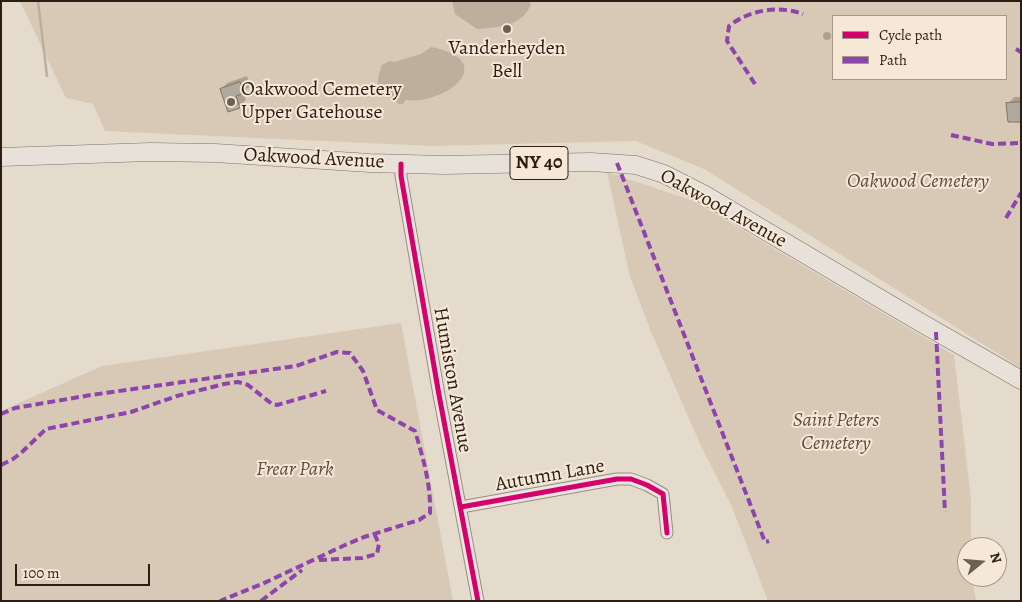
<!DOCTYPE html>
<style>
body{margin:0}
#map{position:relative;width:1022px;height:602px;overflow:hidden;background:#e4dbcc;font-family:Alegreya,serif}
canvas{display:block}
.frame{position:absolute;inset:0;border:2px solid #2c1c14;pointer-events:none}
.legend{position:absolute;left:832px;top:15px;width:175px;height:65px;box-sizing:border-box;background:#f5e8d7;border:1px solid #a59689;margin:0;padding:6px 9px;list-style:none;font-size:15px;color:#2c1c14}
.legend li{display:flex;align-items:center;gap:10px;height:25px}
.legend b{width:25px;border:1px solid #a59689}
.north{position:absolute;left:957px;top:537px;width:50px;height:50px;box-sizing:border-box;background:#f5e8d7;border:1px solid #a59689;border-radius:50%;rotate:73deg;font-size:14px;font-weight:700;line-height:20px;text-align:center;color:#2c1c14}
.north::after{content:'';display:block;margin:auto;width:18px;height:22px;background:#6c5f54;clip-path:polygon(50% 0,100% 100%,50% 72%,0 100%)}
.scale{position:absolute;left:15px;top:564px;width:135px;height:22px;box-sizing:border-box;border:2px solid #2c1c14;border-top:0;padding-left:6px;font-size:15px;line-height:18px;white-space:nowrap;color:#2c1c14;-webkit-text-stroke:4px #f5e8d7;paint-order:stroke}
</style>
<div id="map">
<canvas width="1022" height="602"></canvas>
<div class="frame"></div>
<ul class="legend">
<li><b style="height:6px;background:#d6006c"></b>Cycle path</li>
<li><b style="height:6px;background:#8e44ad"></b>Path</li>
</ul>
<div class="north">N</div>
<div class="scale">100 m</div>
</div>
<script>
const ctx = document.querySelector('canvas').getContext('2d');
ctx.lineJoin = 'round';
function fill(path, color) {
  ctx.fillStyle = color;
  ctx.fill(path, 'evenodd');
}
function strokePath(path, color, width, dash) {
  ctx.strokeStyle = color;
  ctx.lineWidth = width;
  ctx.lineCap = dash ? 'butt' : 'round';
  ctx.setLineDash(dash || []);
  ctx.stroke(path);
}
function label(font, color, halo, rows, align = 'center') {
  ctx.font = font + ' Alegreya,serif';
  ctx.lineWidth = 4;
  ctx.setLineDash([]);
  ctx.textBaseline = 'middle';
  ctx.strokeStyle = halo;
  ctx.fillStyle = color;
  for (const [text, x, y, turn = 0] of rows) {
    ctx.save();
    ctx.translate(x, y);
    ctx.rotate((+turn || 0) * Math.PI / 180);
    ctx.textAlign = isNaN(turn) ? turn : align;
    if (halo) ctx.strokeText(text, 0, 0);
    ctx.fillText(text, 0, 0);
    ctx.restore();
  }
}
fill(new Path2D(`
 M20,1H1021V368L706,170L636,141L432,146L105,131L93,104L66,98ZM833,16H1006V79H833Z
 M607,172L694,201L954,355L971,498V547H967V577H972L976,601H768L732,507L700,444L652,334L630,277Z
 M401,323L453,601H1V411L102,366Z`), '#d8c9b6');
fill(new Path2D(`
 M452,1H529L531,4C522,27 499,27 477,29L455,14Z
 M431,47C501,61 446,105 406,100L403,104H398C394,98 391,99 385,95C374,89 378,75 382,65L390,61L394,62L421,54Z`), '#beae9c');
fill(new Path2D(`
 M823 36a4 4 0 1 1 8 0a4 4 0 1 1-8 0Z
 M247,76L250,86L243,92L246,100L240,106L229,110L221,90L227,83Z
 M1021,95V118L1008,104L1014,97H1020Z`), '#0003');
strokePath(new Path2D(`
 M38,1L47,76`), '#beae9c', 2.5);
const building = new Path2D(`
 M240,82L244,93L236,96L240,108L228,112L220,89Z
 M1021,102V122H1008L1006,103Z`);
fill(building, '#b0a99e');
strokePath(building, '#7a746b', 1);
const minor = new Path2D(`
 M401,164V176L439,395L478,601
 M461,507L617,479H631L647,485L663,494L667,533`);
const primary = new Path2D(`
 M1,157L150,152L215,153L370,163L444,165L591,162L636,165L664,174L705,195L918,321L1021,380`);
strokePath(minor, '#958d84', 13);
strokePath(primary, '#7a746b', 19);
strokePath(minor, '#eae5de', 11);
strokePath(primary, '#e7e1d9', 18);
strokePath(new Path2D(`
 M1016,49L1021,52
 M755,84L727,41L729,26C749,10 779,5 803,14
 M951,135L992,144L1021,143
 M617,163L765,542L769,541
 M1006,218L1021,193
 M936,332L945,512
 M1,414L15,408L91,395L296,366L337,352L350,353L363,371L377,410L415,431C423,458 431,484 430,513L419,520L364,537L343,546L262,584L220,601
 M1,465L13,459L22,452L46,429L131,412L177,396L224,384L238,382L248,385L272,404L277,405L326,391
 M319,560L362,558L377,554L379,544L374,533
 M261,601L302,570`), '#8e44ad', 4, [8, 4]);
strokePath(new Path2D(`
 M401,164V176L439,395L478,601
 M461,507L617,479H631L647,485L663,494L667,533`), '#d6006c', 5);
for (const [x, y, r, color] of [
 [507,29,5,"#6c5f54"],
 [231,102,5,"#6c5f54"]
]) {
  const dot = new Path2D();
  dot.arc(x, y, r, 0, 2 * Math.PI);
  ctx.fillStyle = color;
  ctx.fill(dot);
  strokePath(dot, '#f5e8d7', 2);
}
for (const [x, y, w] of [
 [539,163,58]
]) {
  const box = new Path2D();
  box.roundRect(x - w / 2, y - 16.5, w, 33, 4);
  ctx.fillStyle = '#f5e8d7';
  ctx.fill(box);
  strokePath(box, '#2c1c14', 1);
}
label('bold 19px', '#2c1c14', null, [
 ["NY 40",539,163]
]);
label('20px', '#2c1c14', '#f5e8d7', [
 ["Vanderheyden",507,49],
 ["Bell",507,72],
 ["Oakwood Cemetery",241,90,"left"],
 ["Upper Gatehouse",241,113,"left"]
]);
label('20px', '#2c1c14', '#f5e8d7', [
 ["Oakwood Avenue",314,159,3],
 ["Oakwood Avenue",723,209,29],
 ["Humiston Avenue",452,380,80],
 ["Autumn Lane",550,476,-10]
]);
label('italic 20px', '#5d4c3f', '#f5e8d7', [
 ["Oakwood Cemetery",918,182],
 ["Saint Peters",836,421],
 ["Cemetery",836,444],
 ["Frear Park",295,470]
]);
</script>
